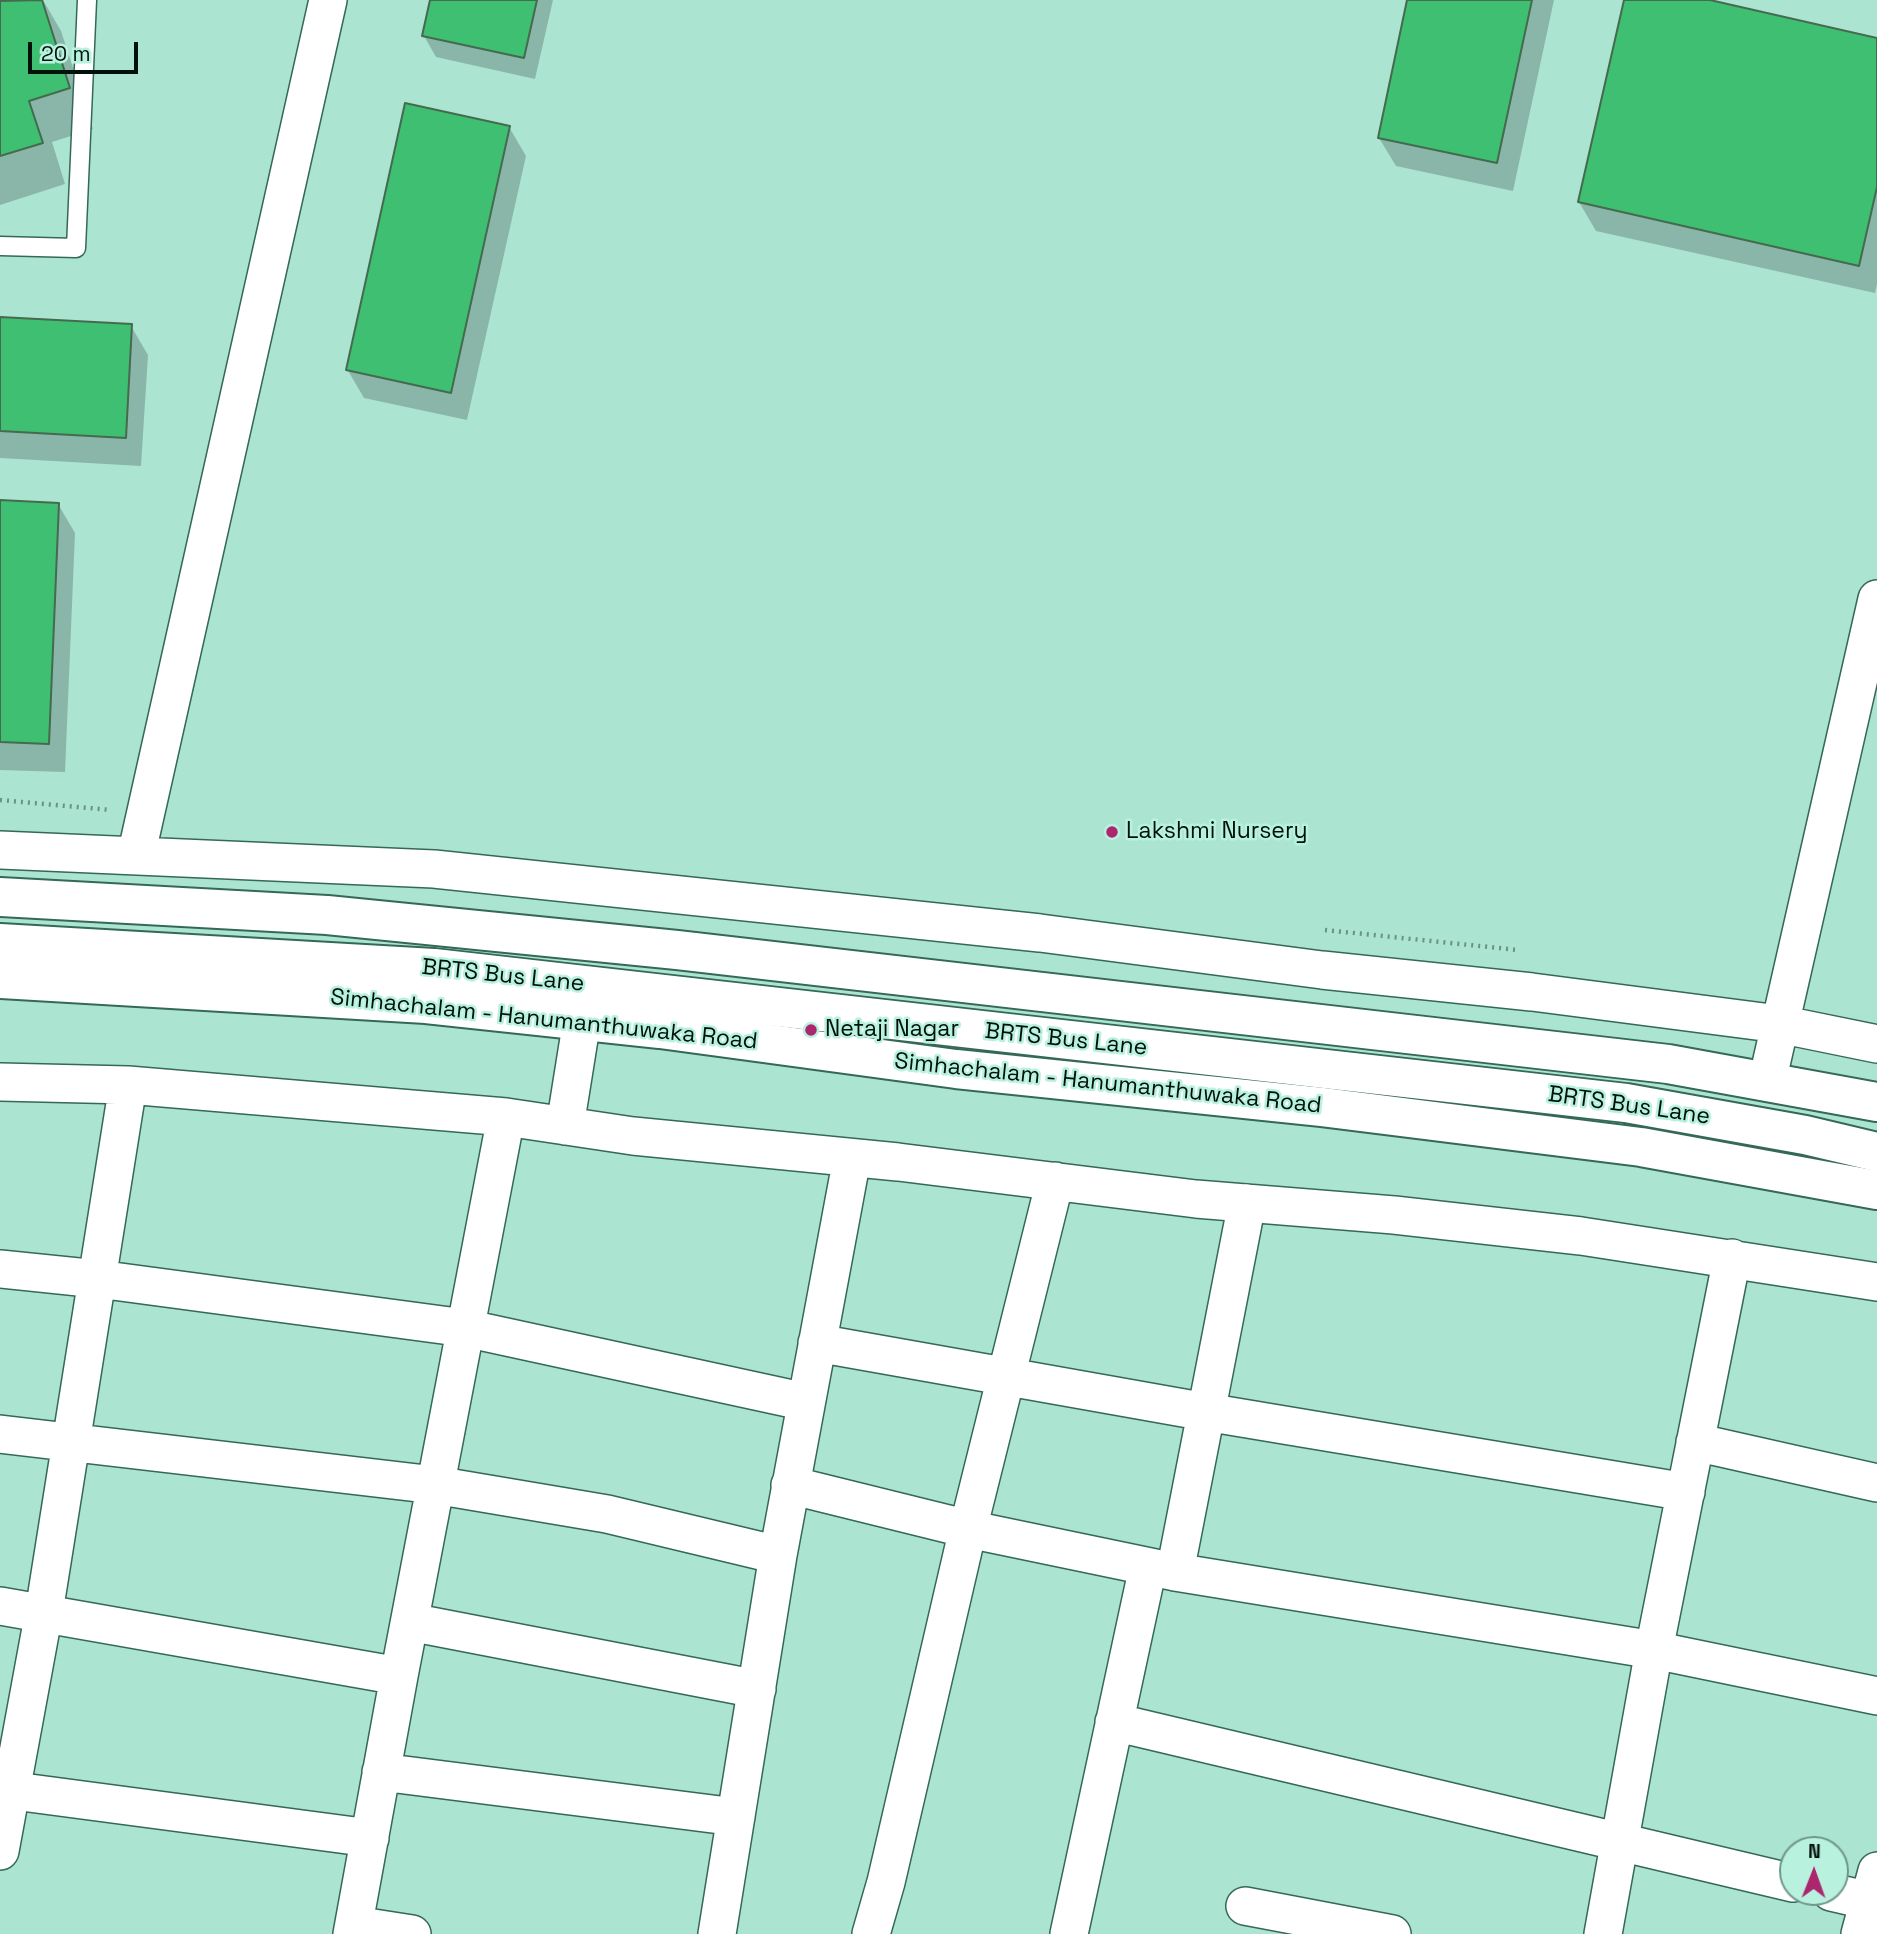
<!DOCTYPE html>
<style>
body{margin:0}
#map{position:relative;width:1877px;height:1934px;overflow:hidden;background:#ace4d2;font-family:"Space Grotesk",sans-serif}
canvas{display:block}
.north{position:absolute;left:1779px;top:1836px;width:70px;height:70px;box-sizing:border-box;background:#b9f1df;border:2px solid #6f978b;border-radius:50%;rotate:1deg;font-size:19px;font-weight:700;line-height:28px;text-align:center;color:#00110c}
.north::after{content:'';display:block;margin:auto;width:24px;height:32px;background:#ac266e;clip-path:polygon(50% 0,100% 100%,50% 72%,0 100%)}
.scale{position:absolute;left:28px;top:42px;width:110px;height:32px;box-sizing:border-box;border:4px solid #00110c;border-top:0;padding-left:9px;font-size:21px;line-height:24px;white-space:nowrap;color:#00110c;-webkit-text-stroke:5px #b9f1df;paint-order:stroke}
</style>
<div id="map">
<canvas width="1877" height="1934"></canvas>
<div class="north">N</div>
<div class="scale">20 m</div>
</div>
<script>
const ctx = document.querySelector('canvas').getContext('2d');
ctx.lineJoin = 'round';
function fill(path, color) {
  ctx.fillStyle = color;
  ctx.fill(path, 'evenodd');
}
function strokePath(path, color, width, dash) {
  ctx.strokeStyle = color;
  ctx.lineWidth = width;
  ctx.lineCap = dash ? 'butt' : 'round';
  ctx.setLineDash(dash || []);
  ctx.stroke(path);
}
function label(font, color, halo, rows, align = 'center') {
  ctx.font = font + ' "Space Grotesk",sans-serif';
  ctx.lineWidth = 5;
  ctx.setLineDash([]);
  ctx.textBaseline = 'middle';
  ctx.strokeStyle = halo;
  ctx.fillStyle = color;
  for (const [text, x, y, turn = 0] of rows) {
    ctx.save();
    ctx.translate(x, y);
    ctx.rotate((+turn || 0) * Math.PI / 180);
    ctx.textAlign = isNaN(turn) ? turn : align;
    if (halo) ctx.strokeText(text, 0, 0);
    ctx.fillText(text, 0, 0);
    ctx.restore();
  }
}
fill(new Path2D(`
 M0,0L1,2L43,0L61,31L93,129L52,142L65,184L0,205Z
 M432,0H553L535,79L436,57L424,36Z
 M1409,0H1554L1513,191L1396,166L1379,138Z
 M1626,0H1702L1877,39V284L1875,293L1596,231L1579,202Z
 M509,127L526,156L467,420L364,398L347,369Z
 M0,318L131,326L148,355L141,466L0,458Z
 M0,502L58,504L75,533L65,772L0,770Z`), '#0003');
const building = new Path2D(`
 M42,0L70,88L29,101L43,143L0,156V1Z
 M430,0H537L524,58L422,36Z
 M1407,0H1532L1497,163L1378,138Z
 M1624,0H1710L1877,38V187L1859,266L1578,202Z
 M405,103L510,126L451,393L346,370Z
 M0,317L132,324L126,438L0,431Z
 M0,500L59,503L49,744L0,742Z`);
fill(building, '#3fbf71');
strokePath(building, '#446a4f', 2);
const service = new Path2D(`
 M0,246L76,248L87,0`);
const minor = new Path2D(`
 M0,850L434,869L1040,933L1322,970L1532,992L1779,1024L1877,1044
 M136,856L328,0
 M0,1082L128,1085L506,1117L633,1136L898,1162L1196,1199L1394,1215L1581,1236L1877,1282
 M1767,1082L1877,599
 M565,1126L582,1020
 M0,1269L98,1279L465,1328L806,1402
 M817,1343L1206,1412L1686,1492
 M0,1434L435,1485L607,1514L778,1555
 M1695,1442L1877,1483
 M790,1485L968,1529L1175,1572L1654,1650L1877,1696
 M1175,1572L1247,1203
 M0,1606L399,1676
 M410,1622L757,1689
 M1114,1722L1793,1883
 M381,1772L736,1817
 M0,1789L370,1838
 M0,1851L44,1612L128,1085
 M1831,1892L1870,1901
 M1245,1906L1392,1934
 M354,1925L412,1934
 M352,1934L399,1676L506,1117
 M717,1934L778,1555L852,1158
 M871,1934L886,1882L968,1529L1055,1181
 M1069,1934L1148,1567
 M1603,1934L1654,1650L1732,1258
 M1860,1934L1877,1871`);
const tertiary = new Path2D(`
 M0,943L434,968L1626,1103L1805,1135L1877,1152`);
const primary = new Path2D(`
 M0,897L327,915L677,950L1668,1064L1877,1102
 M0,979L426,1004L660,1029L956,1069L1322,1107L1641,1147L1877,1190`);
strokePath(service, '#346859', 21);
strokePath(minor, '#346859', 40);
strokePath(tertiary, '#346859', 42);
strokePath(primary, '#346859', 42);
strokePath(new Path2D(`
 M0,800L111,810
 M1325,930L1518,950`), '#699285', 4.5, [2, 5]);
strokePath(service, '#fff', 18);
strokePath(minor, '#fff', 37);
strokePath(tertiary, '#fff', 38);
strokePath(primary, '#fff', 38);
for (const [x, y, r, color] of [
 [1112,832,7,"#ac266e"],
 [811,1030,7,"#ac266e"]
]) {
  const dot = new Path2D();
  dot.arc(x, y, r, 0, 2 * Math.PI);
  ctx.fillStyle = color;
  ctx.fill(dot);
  strokePath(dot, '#b9f1df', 2.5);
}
label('23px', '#00110c', '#b9f1df', [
 ["Lakshmi Nursery",1126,832],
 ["Netaji Nagar",825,1030]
], 'left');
label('23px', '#00110c', '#b9f1df', [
 ["BRTS Bus Lane",503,976,6],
 ["Simhachalam - Hanumanthuwaka Road",544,1020,6],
 ["BRTS Bus Lane",1066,1040,6],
 ["Simhachalam - Hanumanthuwaka Road",1108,1084,6],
 ["BRTS Bus Lane",1629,1106,8]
]);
</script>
